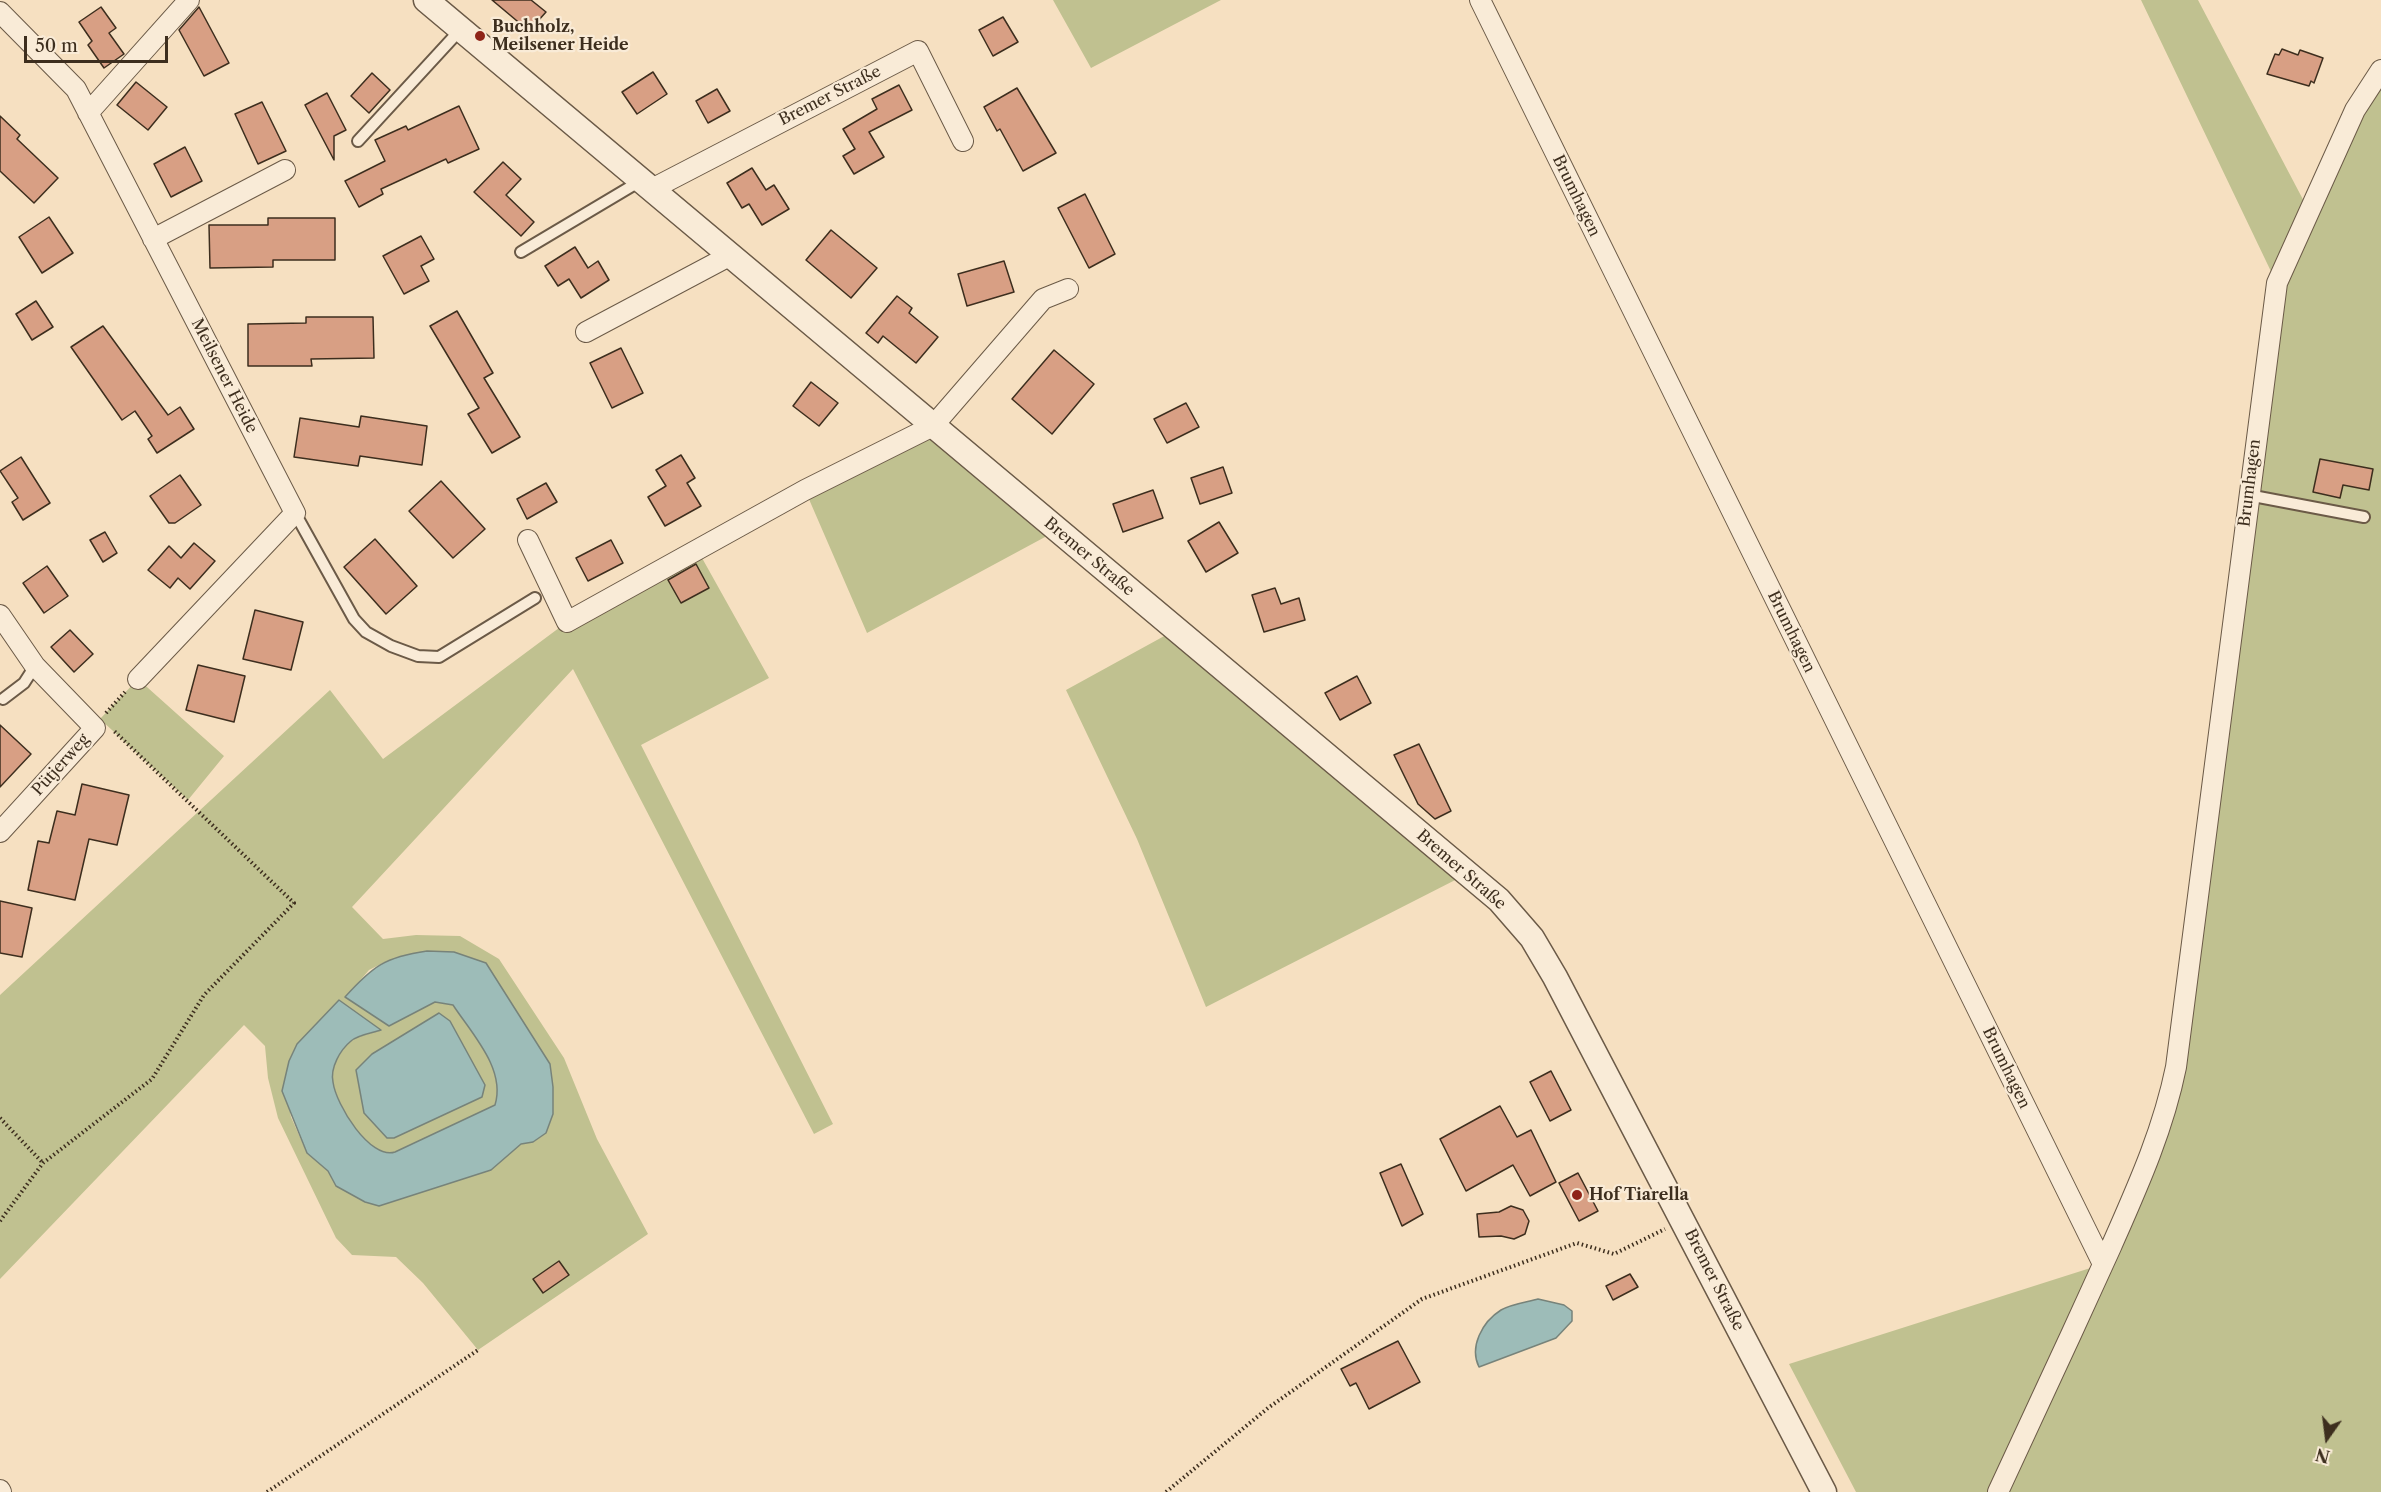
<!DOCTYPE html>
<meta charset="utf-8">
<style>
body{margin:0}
#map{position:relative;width:2381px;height:1492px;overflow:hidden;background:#f6e0c1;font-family:"Libre Caslon Text",serif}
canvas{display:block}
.north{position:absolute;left:2297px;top:1408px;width:60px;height:60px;-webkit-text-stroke:4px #f9ebd7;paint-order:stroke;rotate:194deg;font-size:16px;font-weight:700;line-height:24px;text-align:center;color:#3d2e1e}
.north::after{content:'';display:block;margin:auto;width:21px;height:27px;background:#3d2e1e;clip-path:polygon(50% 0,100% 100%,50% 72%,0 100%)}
.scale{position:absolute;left:24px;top:36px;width:144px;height:27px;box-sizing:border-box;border:3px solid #3d2e1e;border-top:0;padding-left:8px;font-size:18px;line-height:21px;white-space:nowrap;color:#3d2e1e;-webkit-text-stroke:4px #f9ebd7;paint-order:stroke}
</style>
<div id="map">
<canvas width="2381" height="1492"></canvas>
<div class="north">N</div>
<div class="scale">50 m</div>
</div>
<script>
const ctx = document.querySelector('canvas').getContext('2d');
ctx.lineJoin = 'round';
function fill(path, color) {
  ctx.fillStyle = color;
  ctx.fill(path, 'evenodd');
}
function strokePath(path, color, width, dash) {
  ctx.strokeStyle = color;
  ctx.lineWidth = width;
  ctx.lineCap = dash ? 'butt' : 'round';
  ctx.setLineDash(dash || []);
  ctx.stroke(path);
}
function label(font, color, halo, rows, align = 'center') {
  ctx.font = font + ' "Libre Caslon Text",serif';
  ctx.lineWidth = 4.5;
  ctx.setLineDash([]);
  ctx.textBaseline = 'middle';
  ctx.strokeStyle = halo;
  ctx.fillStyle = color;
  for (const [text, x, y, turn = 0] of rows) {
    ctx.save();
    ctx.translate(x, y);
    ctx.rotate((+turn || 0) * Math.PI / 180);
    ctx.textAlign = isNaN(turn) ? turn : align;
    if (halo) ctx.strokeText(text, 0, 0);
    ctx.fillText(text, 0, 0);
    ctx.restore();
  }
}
fill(new Path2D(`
 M1053,0H1221L1091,68Z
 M2141,0H2198L2308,209L2381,70V1492H1856L1789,1364L2103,1264L2156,1143L2277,284Z
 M933,426L1058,530L867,633L805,490Z
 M697,549L769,678L641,745L833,1124L814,1134L573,669L352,907L383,939L416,935L460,936L499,959L564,1058L597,1139L648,1234L478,1350L423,1283L396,1257L352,1255L336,1238L278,1118L268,1078L265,1046L244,1025L0,1279V995L330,690L383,759L567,622ZM385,962L550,1064L553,1114L546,1133L533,1142L521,1144L491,1170L336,1186L328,1171L307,1153L291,1117L288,1102L289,1061L297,1044L339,1001L380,1030C372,1034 357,1035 350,1042C340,1051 330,1068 333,1082C337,1105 369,1160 395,1152L495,1105C506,1069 472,1034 453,1005L435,1002L389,1026L346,997L369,970ZM372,1054L364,1113L356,1070Z
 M1177,629L1467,874L1206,1007L1137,839L1066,690Z
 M138,679L224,756L188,800L100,719Z`), '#c0c190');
const water = new Path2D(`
 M427,951L454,952L486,963L550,1064L553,1087V1114L546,1133L533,1142L521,1144L491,1170L379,1206L365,1202L336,1186L328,1171L307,1153L282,1091L289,1061L297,1044L339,1000L381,1030C372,1033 357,1035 351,1041C340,1050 330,1068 333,1082C336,1105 370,1160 395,1152L495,1105C506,1069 472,1034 453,1005L435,1002L389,1026L345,997C373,966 385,957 427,951Z
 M439,1013L450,1021L485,1085L482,1097L394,1138H387L364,1113L356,1070L372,1054Z
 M1538,1299L1564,1305L1572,1311V1321L1556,1338L1479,1367C1469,1347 1482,1322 1501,1310C1511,1304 1527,1302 1538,1299Z`);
fill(water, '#9dbcb8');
strokePath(water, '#77837a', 1.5);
const building = new Path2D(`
 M492,0H531L546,12L529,31Z
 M101,7L116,28L109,33L124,54L104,68L88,45L92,41L79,22Z
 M199,7L229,63L204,76L179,30Z
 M1003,17L1018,42L993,56L979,30Z
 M2282,49L2298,55L2300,50L2323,58L2314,83L2311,81L2309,86L2267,74L2275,54L2279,55Z
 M653,72L667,94L637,114L622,92Z
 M372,73L390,90L369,113L351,96Z
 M136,82L167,107L148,130L117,105Z
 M899,85L912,110L869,132L884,157L854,174L843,156L855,149L843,129L877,109L872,99Z
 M1017,88L1056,153L1023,171L1000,129L997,131L984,107Z
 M717,89L730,111L708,123L696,101Z
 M327,93L346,130L334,136V160L305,105Z
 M262,102L286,151L258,164L235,114Z
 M459,106L479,149L448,163L446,159L381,189L383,194L359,207L345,181L385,161L375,140L406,126L408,130Z
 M0,116L20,135L17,139L58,178L34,203L0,171Z
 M185,147L202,181L171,197L154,164Z
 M503,162L521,179L506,195L534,222L521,236L474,192Z
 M752,168L766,190L774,185L789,209L762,225L749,204L742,208L727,183Z
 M1085,194L1115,254L1089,268L1058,208Z
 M49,217L73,253L42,273L19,237Z
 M268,218H335V260H273V267L210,268L209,225H268Z
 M831,230L877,268L851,298L806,260Z
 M421,236L434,259L421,266L429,281L404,294L383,256Z
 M575,247L588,268L598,261L609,280L581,298L569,279L558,286L545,266Z
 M1004,261L1014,292L967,306L958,274Z
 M897,296L912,308L909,313L938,337L916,363L883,336L878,343L866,333Z
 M36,301L53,327L32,340L16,314Z
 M457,311L493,373L484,378L520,437L492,453L468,414L479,408L430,326Z
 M306,317H373L374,358L311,359L312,366H248V324L306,323Z
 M103,326L168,415L180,407L194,429L157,453L148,439L152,436L135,411L122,420L71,347Z
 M621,348L643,393L612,408L590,363Z
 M1054,350L1094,384L1052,434L1012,399Z
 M811,382L838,403L819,426L793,406Z
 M1186,403L1199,427L1167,443L1154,419Z
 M361,416L427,426L422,465L360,456L358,466L294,457L300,418L359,427Z
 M681,455L695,478L687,483L701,506L665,526L648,497L666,486L656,470Z
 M21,457L50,503L23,520L12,502L18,498L0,471Z
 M2320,459L2373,469L2369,490L2343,485L2340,498L2313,492Z
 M1223,467L1232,493L1200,504L1191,478Z
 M180,475L201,505L175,523H169L150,496Z
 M441,481L485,529L453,558L409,511Z
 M546,483L557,502L527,519L517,499Z
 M1153,490L1163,518L1123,532L1113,504Z
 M1219,522L1238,553L1206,572L1188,541Z
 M105,532L117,553L103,562L90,540Z
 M375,539L417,586L386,614L344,567Z
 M611,540L623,563L588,581L576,558Z
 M194,543L215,561L190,589L178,578L170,588L148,570L169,546L181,558Z
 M696,564L709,588L681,603L668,580Z
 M47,566L68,596L44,613L23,583Z
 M1275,588L1281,604L1299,598L1305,620L1264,632L1252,595Z
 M255,610L303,622L291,670L243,659Z
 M70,630L93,654L74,672L51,647Z
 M198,665L245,676L234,722L186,710Z
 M1357,676L1371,703L1340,720L1325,693Z
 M0,725L31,754L0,787Z
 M1419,744L1451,811L1435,819L1418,804L1394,755Z
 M82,784L129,795L117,845L89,839L75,900L28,890L38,841L49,843L57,811L75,815Z
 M0,901L32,908L22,957L0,953Z
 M1551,1071L1571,1110L1550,1121L1530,1082Z
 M1500,1106L1517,1137L1531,1130L1556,1182L1530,1196L1513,1165L1466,1191L1440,1139Z
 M1401,1164L1423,1214L1402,1226L1380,1173Z
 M1578,1173L1598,1211L1579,1221L1559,1183Z
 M1511,1206L1523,1210L1529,1221L1525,1234L1514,1239L1501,1236L1479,1237L1477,1214L1499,1212Z
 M559,1261L569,1275L543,1293L533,1279Z
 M1630,1274L1638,1287L1613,1300L1606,1286Z
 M1398,1341L1420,1382L1369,1409L1356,1383L1350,1386L1341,1369Z`);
fill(building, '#d89f84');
strokePath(building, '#3d2e1e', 1.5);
const service = new Path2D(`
 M358,141L461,29
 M521,252L642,180
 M2248,495L2364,517
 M295,513L354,619L366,632L391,646L418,656L439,657L535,598
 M3,699L24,683L35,666`);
const minor = new Path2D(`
 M1480,0L2103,1264
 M0,12L76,89L295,513L138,679
 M88,113L189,0
 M652,189L918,51L963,141
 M153,239L285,170
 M586,332L731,255
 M528,540L567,622L805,490L933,426L1043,299L1068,289
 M0,615L35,666L95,728L0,832
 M0,1490L1,1492
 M1998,1492C2036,1410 2074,1329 2111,1247C2137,1188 2163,1131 2176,1067L2277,283L2355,110L2381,70`);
const tertiary = new Path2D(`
 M426,0L1499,900L1532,938L1555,977L1824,1492`);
strokePath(service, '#6b5a47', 14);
strokePath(minor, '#6b5a47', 22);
strokePath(tertiary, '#6b5a47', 27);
strokePath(new Path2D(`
 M106,713L125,692
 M0,1118L43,1163
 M0,1221L43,1163L152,1079L204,995L294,903L114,731
 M267,1492L478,1350
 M1166,1492L1268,1408L1422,1299L1577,1243L1614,1254L1665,1229`), '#3d2e1e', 4, [1.5, 3]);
strokePath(service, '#f9ebd7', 10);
strokePath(minor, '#f9ebd7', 20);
strokePath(tertiary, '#f9ebd7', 24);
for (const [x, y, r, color] of [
 [480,36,6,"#8f2418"],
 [1577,1195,6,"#8f2418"]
]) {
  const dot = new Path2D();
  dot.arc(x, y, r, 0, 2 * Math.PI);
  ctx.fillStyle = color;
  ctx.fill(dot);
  strokePath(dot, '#f9ebd7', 2);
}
label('bold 16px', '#3d2e1e', '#f9ebd7', [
 ["Buchholz,",492,27],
 ["Meilsener Heide",492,45],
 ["Hof Tiarella",1589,1195]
], 'left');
label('16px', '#3d2e1e', '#f9ebd7', [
 ["Bremer Straße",830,96,-27],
 ["Brumhagen",1576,196,64],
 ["Meilsener Heide",224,376,63],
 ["Brumhagen",2250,483,-83],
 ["Bremer Straße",1089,557,40],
 ["Brumhagen",1791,632,64],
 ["Pütjerweg",61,765,-48],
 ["Bremer Straße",1461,870,41],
 ["Brumhagen",2006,1068,64],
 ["Bremer Straße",1714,1280,63]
]);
</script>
